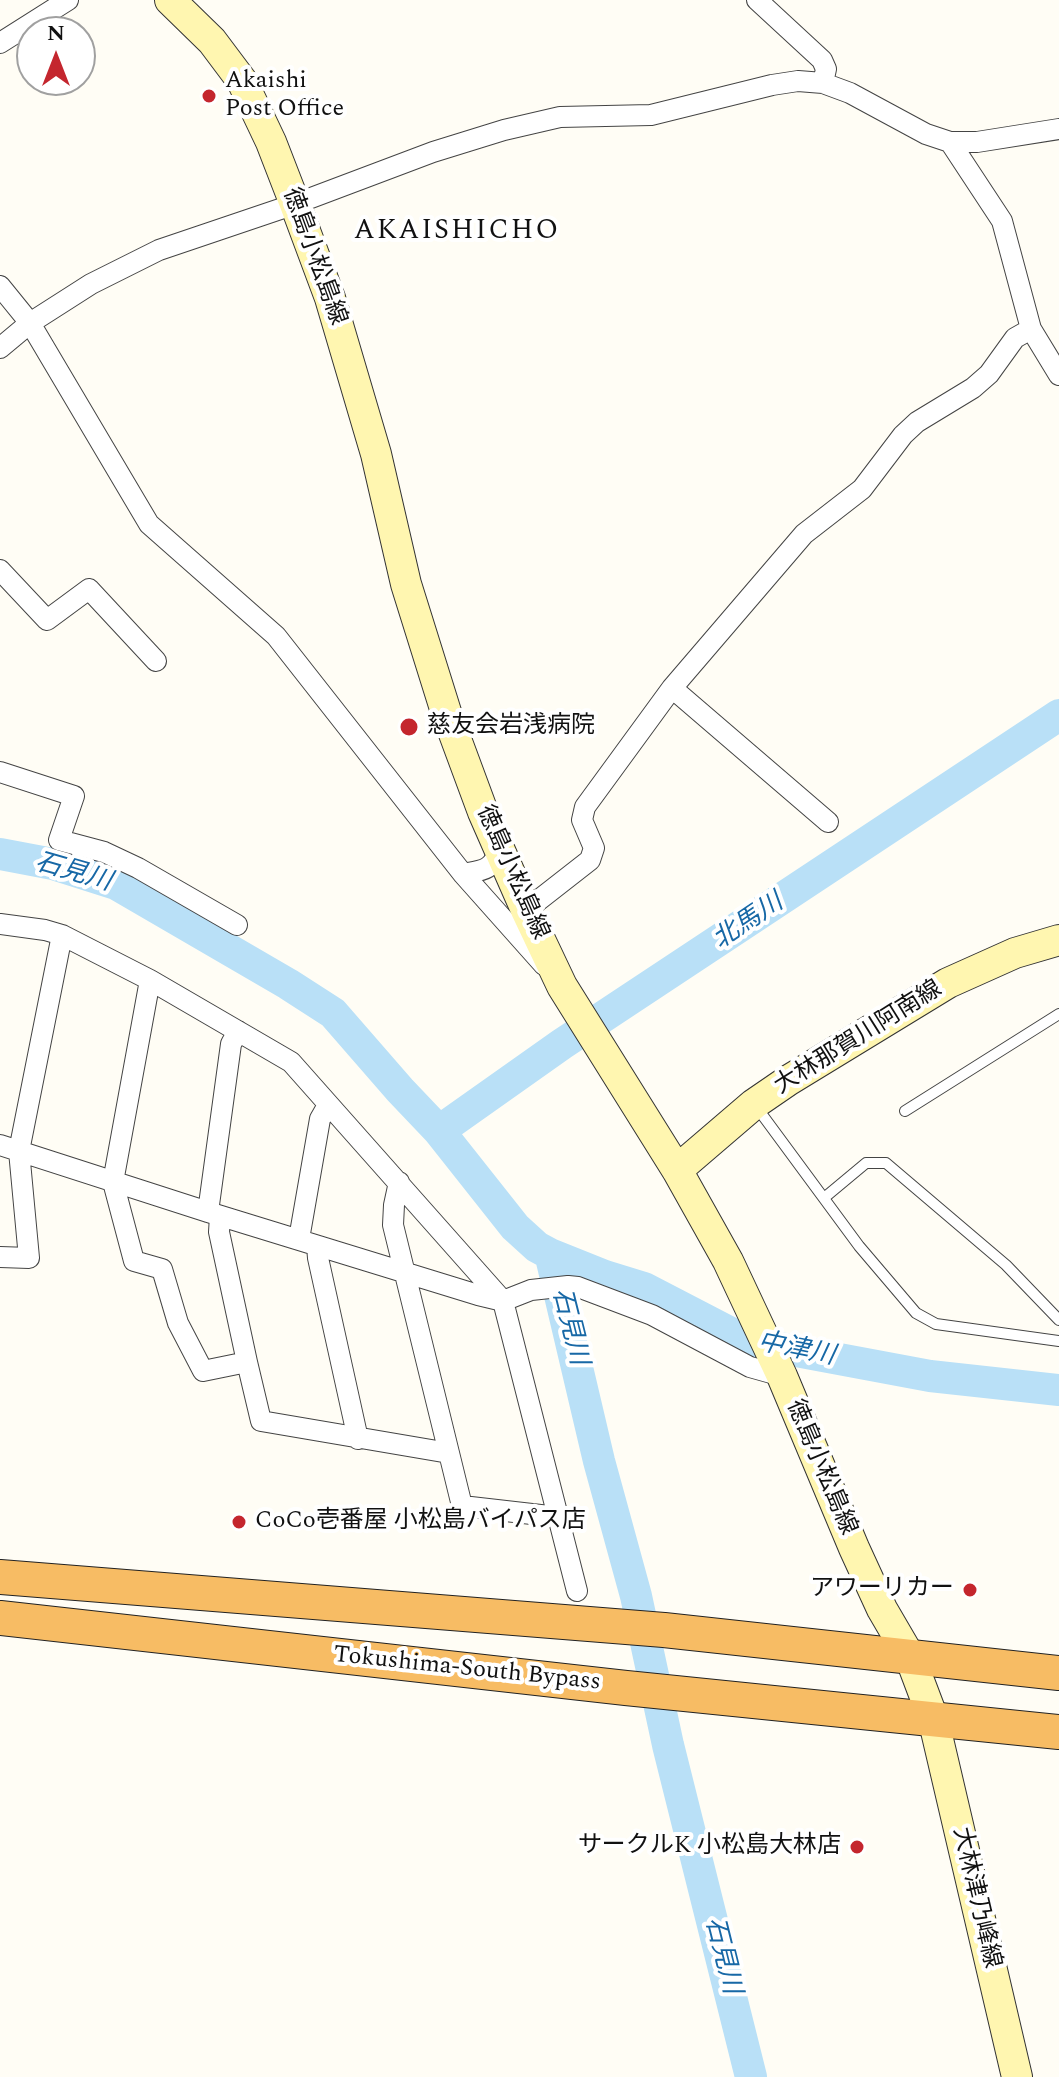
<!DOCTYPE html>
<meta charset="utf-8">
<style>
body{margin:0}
#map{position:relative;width:1059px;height:2077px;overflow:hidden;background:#fffdf5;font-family:Spectral,serif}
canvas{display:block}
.north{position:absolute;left:16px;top:16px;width:80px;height:80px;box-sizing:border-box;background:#fff;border:2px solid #a0a0a0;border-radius:50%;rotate:0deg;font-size:22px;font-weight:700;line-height:32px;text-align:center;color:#111}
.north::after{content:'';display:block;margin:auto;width:28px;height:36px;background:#c4262e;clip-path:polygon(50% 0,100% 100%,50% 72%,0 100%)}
</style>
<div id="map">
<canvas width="1059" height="2077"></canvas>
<div class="north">N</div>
</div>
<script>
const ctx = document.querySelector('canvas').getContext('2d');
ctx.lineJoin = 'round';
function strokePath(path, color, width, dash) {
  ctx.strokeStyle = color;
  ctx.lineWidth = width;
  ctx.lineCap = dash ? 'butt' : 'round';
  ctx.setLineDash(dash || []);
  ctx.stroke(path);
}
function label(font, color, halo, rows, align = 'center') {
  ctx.font = font + ' Spectral,"Noto Sans JP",serif';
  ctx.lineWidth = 8;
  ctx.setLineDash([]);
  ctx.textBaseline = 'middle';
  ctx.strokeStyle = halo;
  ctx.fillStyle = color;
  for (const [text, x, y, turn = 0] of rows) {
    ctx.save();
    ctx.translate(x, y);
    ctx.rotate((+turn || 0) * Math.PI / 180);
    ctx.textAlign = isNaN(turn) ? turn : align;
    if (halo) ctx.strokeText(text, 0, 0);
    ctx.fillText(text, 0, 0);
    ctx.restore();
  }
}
strokePath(new Path2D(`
 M0,854L53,864L116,884L288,984L333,1013L400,1090L439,1131L515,1227L537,1247L550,1254L605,1276L644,1288L748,1342L930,1376L1059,1390
 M439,1131L562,1044L1059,715
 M551,1257L599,1461L636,1596L668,1745L751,2077`), '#b9e0f7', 32);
const service = new Path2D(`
 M755,1105L859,1246L916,1313L936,1324L1059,1341
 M905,1111L1059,1014
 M824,1198L866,1163H886L1006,1265L1059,1320`);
const minor = new Path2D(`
 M757,0L822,60L826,69L823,83
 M0,43L68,0
 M950,142L1002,221L1031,329L1059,375
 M0,286L30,323L149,524L276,636L463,874L544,965
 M0,348L30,323L91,284L159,250L295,204L433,152L504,130L560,117L651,115L772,85L798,81L823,83L850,93L926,134L950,142H977L1059,129
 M0,570L47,620L89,589L156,661
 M672,688L828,822
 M0,772L74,796L59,840L104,852L138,868L237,925
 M463,874C484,870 490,871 500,851
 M526,910L590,860L594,848L582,820L585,807L672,688L804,534L862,489L903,435L917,422L973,388L989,374L1015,338L1031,329
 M0,924L45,930L62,935L150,980L291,1062L503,1301L577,1591
 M150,980L113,1182L134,1261L162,1269L178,1323L203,1371L247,1362L219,1232L220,1216
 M0,1145L208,1212L478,1295L503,1301L531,1290L568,1286L578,1287L652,1315L750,1367L782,1376
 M208,1212L231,1044L238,1031
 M299,1239L320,1119L328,1105
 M317,1246L318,1258L358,1439
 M0,1257L29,1258L19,1151L62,935
 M247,1362L261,1421L449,1453L393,1225L394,1205L399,1182
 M449,1453L462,1506L558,1517`);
const secondary = new Path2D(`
 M170,0L212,41L242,81L271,142L295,204L330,298L376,454L406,584L446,712L483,812L526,910L562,986L677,1170L728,1261L782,1376L854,1548L882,1609L910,1657L933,1718L1017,2077
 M677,1170L754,1104L789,1080L948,983L1015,953L1059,940`);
const trunk = new Path2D(`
 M0,1577L664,1630L1059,1673
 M0,1618L626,1688L1059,1732`);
strokePath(service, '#444', 12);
strokePath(minor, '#444', 22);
strokePath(secondary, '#333', 32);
strokePath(trunk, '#222', 36);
strokePath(service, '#fff', 10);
strokePath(minor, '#fff', 20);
strokePath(secondary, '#fff6b0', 30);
strokePath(trunk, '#f7bc64', 34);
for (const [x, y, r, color] of [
 [209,96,8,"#c4262e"],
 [409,727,10,"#c4262e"],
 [239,1522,8,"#c4262e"],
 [970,1590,8,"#c4262e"],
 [857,1847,8,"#c4262e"]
]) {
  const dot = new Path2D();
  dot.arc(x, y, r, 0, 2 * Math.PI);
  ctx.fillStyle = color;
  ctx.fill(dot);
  strokePath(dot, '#fff', 3);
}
label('24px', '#111', '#fff', [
 ["Akaishi",225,82],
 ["Post Office",225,110],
 ["慈友会岩浅病院",427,727],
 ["CoCo壱番屋 小松島バイパス店",255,1522],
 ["アワーリカー",954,1590,"right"],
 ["サークルK 小松島大林店",841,1847,"right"]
], 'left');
label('24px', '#111', '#fff', [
 ["徳島小松島線",313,257,70],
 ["徳島小松島線",511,873,66],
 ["大林那賀川阿南線",859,1039,-32],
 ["徳島小松島線",820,1468,67],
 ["Tokushima-South Bypass",467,1670,6],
 ["大林津乃峰線",975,1898,77]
]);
label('italic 26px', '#1768a6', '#fff', [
 ["石見川",73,874,16],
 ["北馬川",749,923,-34],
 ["石見川",568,1327,76],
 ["中津川",796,1351,11],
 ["石見川",721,1956,76]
]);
ctx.letterSpacing = '2px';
label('28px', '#111', '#fff', [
 ["AKAISHICHO",457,233]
]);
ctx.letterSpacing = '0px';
</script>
